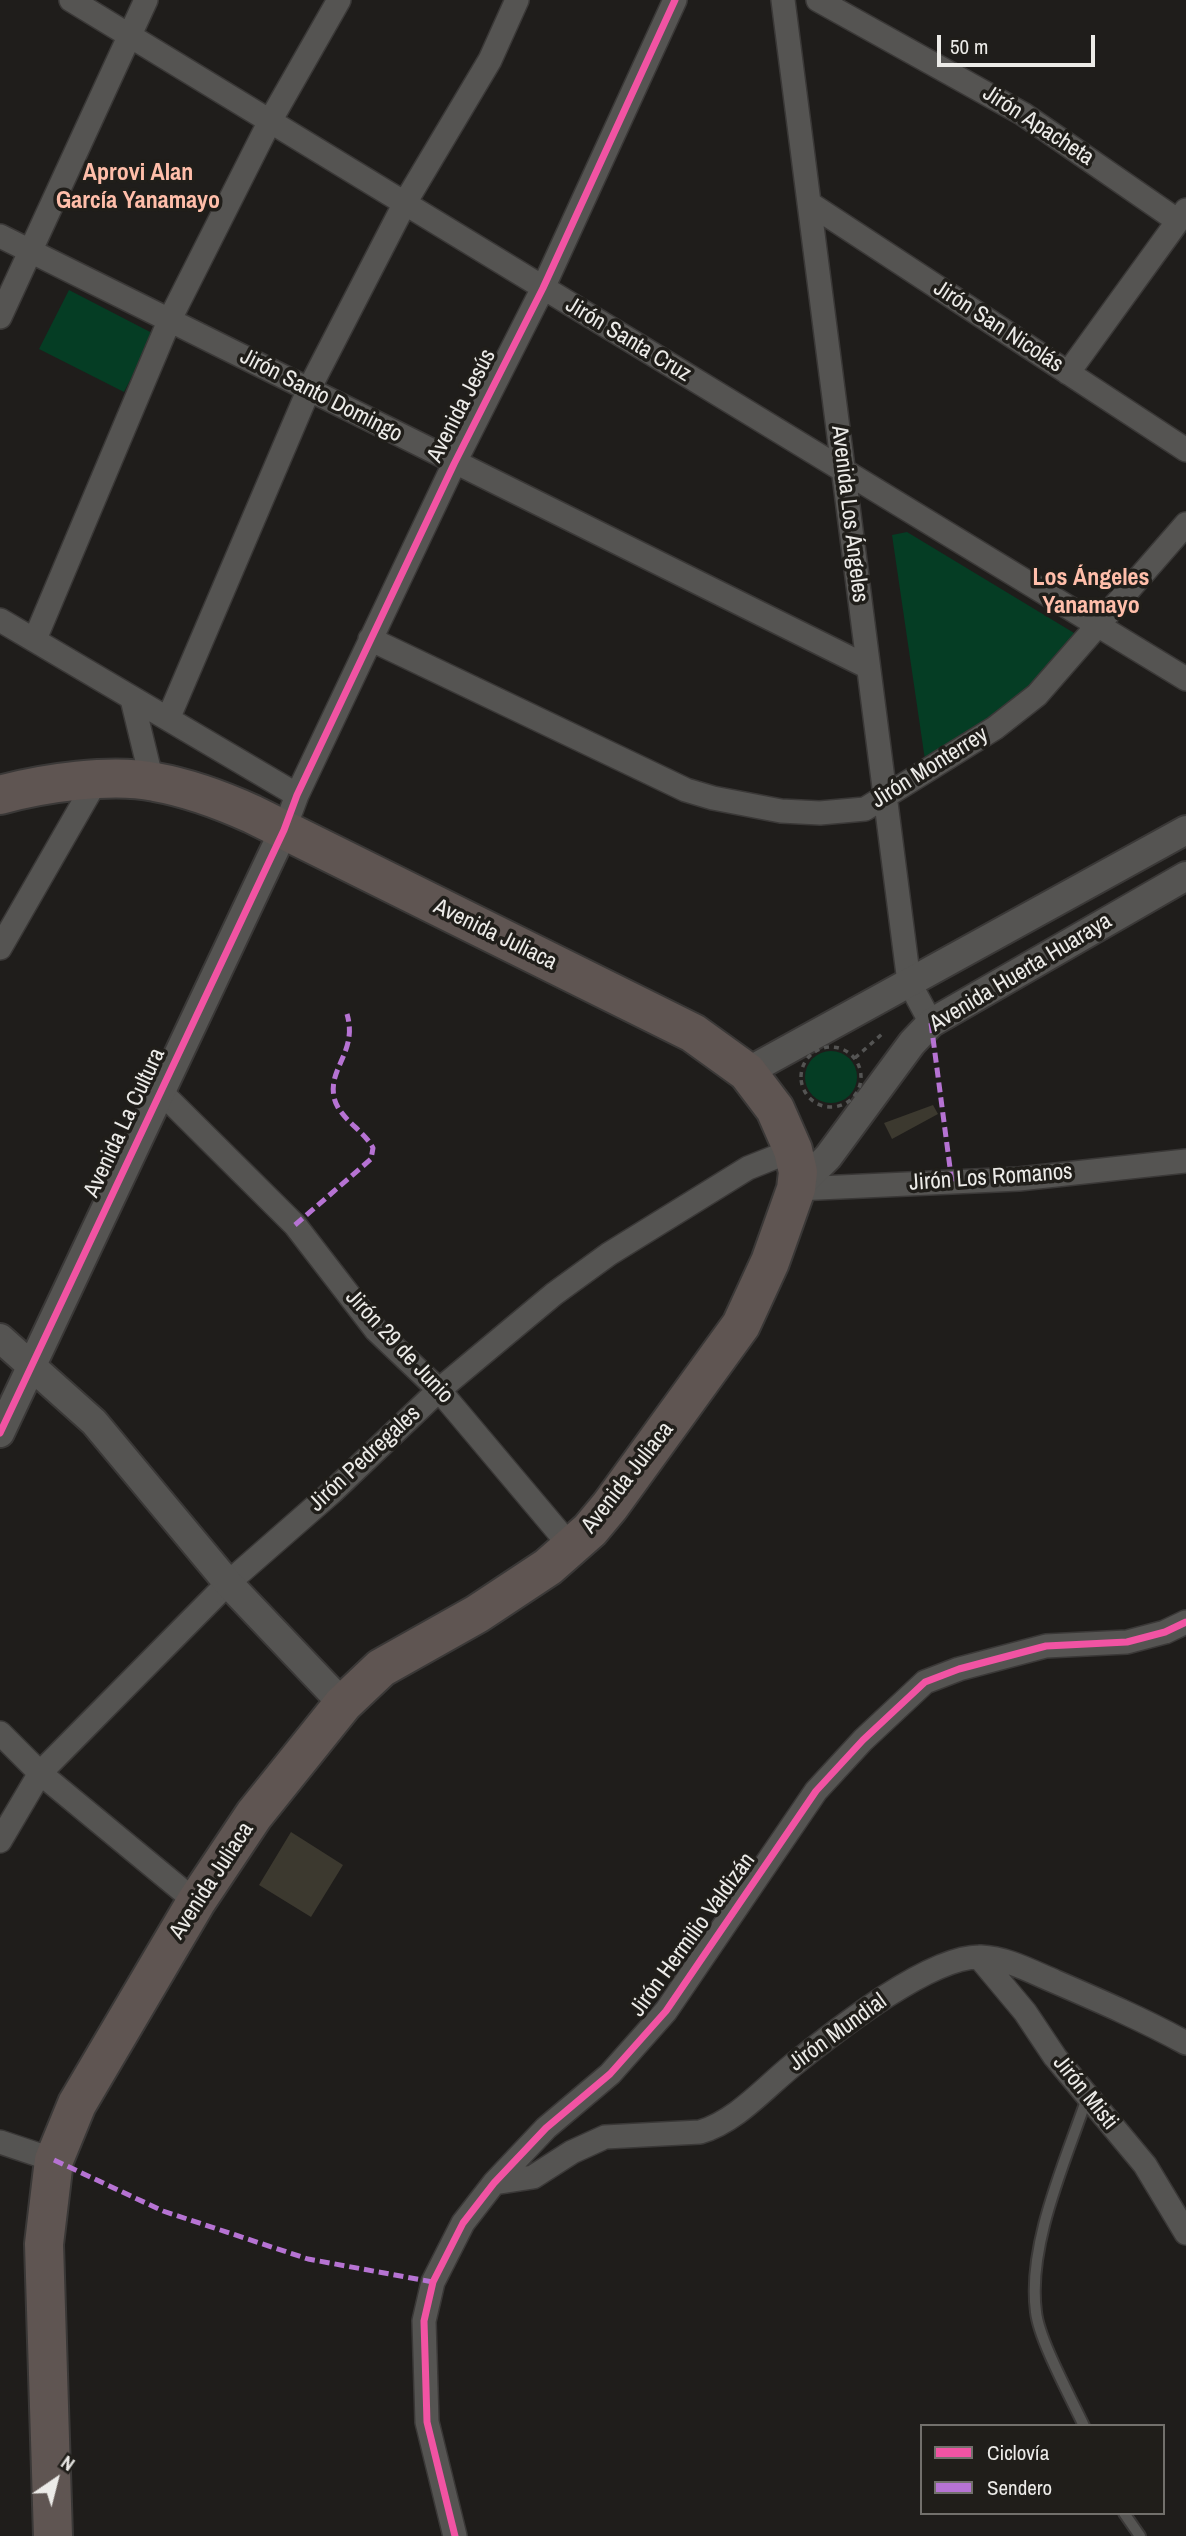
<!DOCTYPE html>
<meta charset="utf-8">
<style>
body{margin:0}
#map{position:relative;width:1186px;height:2536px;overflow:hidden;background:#1f1d1b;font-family:"Archivo Narrow",sans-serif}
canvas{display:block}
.legend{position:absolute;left:920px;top:2424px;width:245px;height:91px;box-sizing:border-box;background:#201e1a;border:2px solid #72706c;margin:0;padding:9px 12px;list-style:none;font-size:21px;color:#ecebe8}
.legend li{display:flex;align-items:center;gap:14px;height:35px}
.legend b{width:35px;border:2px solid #72706c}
.north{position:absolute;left:21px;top:2445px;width:70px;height:70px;-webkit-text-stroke:5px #201e1a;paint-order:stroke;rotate:35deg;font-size:19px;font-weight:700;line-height:28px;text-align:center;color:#ecebe8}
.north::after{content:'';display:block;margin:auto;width:24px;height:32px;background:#ecebe8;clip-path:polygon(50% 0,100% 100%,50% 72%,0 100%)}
.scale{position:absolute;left:937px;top:35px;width:158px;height:32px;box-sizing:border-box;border:4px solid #ecebe8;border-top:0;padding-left:9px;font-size:21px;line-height:24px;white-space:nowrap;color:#ecebe8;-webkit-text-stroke:5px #201e1a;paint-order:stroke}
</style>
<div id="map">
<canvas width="1186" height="2536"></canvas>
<ul class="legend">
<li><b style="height:9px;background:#f153a3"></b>Ciclovía</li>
<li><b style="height:9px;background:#b673d3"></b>Sendero</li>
</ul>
<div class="north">N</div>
<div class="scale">50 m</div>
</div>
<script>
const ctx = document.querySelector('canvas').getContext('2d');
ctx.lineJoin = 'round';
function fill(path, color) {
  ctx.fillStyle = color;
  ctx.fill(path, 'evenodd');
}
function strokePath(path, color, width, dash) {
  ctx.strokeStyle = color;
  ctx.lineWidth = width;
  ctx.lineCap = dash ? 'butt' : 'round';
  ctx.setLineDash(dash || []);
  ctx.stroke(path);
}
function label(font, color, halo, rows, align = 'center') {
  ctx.font = font + ' "Archivo Narrow",sans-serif';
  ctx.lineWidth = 7;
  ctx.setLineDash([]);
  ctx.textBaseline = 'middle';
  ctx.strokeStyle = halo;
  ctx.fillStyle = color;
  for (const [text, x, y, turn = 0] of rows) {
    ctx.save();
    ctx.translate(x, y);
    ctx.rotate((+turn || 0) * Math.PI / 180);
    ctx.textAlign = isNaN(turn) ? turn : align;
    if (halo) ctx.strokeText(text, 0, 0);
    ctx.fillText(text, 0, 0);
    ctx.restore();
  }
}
fill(new Path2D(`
 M69,290L154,334L124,392L39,349Z
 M907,532L1089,642L1041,693L925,760L892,535Z
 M805 1077a26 26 0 1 1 52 0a26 26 0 1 1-52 0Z`), '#053d24');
fill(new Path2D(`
 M933,1105L938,1114L892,1139L884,1123Z
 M291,1832L343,1865L311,1917L259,1885Z`), '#3c392f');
const service = new Path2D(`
 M1084,2426C1071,2398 1039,2340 1036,2312C1027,2244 1066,2160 1088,2095
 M1124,2513L1140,2536`);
const minor = new Path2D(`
 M71,0L1186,679
 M783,0L909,982L931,1023
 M818,0L1023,114L1178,221
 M809,203L1186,450
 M0,236L868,667
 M0,317L146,0
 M1068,373L1186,210
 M0,620L297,795
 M35,639L170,319L270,121L339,0
 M370,639L686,790L713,798L781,811L820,813L865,809L995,728L1037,695L1186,524
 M132,699L152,781
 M168,719L309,389L406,201L490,60L517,0
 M284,830L297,795L454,464L543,288L675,0
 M0,948L96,781
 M161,1092L295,1225L376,1330L439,1390L572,1548
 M796,1189L1019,1179L1186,1161
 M0,1733L40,1773L196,1902
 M0,1841L40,1773L228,1583L332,1492L439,1390L554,1294L609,1254L748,1168L793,1150
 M979,1957L1025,2012L1055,2057L1145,2165L1186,2233
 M0,2142L54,2160
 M494,2183L533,2177L572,2152L605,2137L700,2132C738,2121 768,2084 798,2061C837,2030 931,1955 981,1957C1007,1958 1032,1972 1056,1982C1100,2001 1144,2020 1186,2043
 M455,2536L427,2422L424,2321L433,2282L463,2223L494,2183L546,2128L610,2074L666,2011L816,1791L863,1740L925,1682L959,1669L1046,1646L1127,1642L1165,1632L1186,1622`);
const tertiary = new Path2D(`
 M747,1072L1186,830
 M796,1189L828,1157L912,1043L931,1023L1186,876
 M0,1338L94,1422L228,1583L343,1704
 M0,1433L284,830`);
const trunk = new Path2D(`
 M0,795C43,783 112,773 155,782C189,788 221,800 252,814L693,1033L747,1072L775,1109L793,1150L798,1172L796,1189L770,1262L741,1325L610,1506L590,1530L548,1567L477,1614L381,1668L343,1704L254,1815L196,1902L77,2104L54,2160L44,2244L53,2536`);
strokePath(service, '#3a3837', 14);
strokePath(minor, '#3a3837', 26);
strokePath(tertiary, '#3a3837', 32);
strokePath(trunk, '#3a3837', 42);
strokePath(new Path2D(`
 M801 1077a30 30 0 1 1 60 0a30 30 0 1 1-60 0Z
 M855,1058L882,1034`), '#545453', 3.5, [5, 5]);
strokePath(service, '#555452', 10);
strokePath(minor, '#555452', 23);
strokePath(tertiary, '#555452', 28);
strokePath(trunk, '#5f5552', 38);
strokePath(new Path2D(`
 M931,1023L952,1183
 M295,1225L371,1159L373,1148C364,1130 338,1118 334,1097C328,1068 358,1051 347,1014
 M54,2160L163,2211L308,2259L433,2282`), '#b673d3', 5, [10, 5]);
strokePath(new Path2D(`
 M0,1433L284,830L297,795L454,464L543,288L675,0
 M455,2536L427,2422L424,2321L433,2282L463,2223L494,2183L546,2128L610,2074L666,2011L816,1791L863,1740L925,1682L959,1669L1046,1646L1127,1642L1165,1632L1186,1622`), '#f153a3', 7);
label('23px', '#ecebe8', '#201e1a', [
 ["Jirón Apacheta",1038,126,33],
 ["Jirón San Nicolás",998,327,33],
 ["Jirón Santa Cruz",628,340,31],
 ["Jirón Santo Domingo",321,396,27],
 ["Avenida Jesús",462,406,-63],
 ["Avenida Los Ángeles",849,514,83],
 ["Jirón Monterrey",930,768,-32],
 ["Avenida Juliaca",495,935,26],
 ["Avenida Huerta Huaraya",1021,973,-31],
 ["Avenida La Cultura",125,1123,-65],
 ["Jirón Los Romanos",991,1178,-4],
 ["Jirón 29 de Junio",399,1347,47],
 ["Jirón Pedregales",365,1459,-43],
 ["Avenida Juliaca",628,1478,-52],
 ["Avenida Juliaca",212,1881,-57],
 ["Jirón Hermilio Valdizán",693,1935,-54],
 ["Jirón Mundial",838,2033,-36],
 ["Jirón Misti",1085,2093,51]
]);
label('bold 24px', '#ffbeaa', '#201e1a', [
 ["Aprovi Alan",138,174],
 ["García Yanamayo",138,202],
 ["Los Ángeles",1091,579],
 ["Yanamayo",1091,607]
]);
</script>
